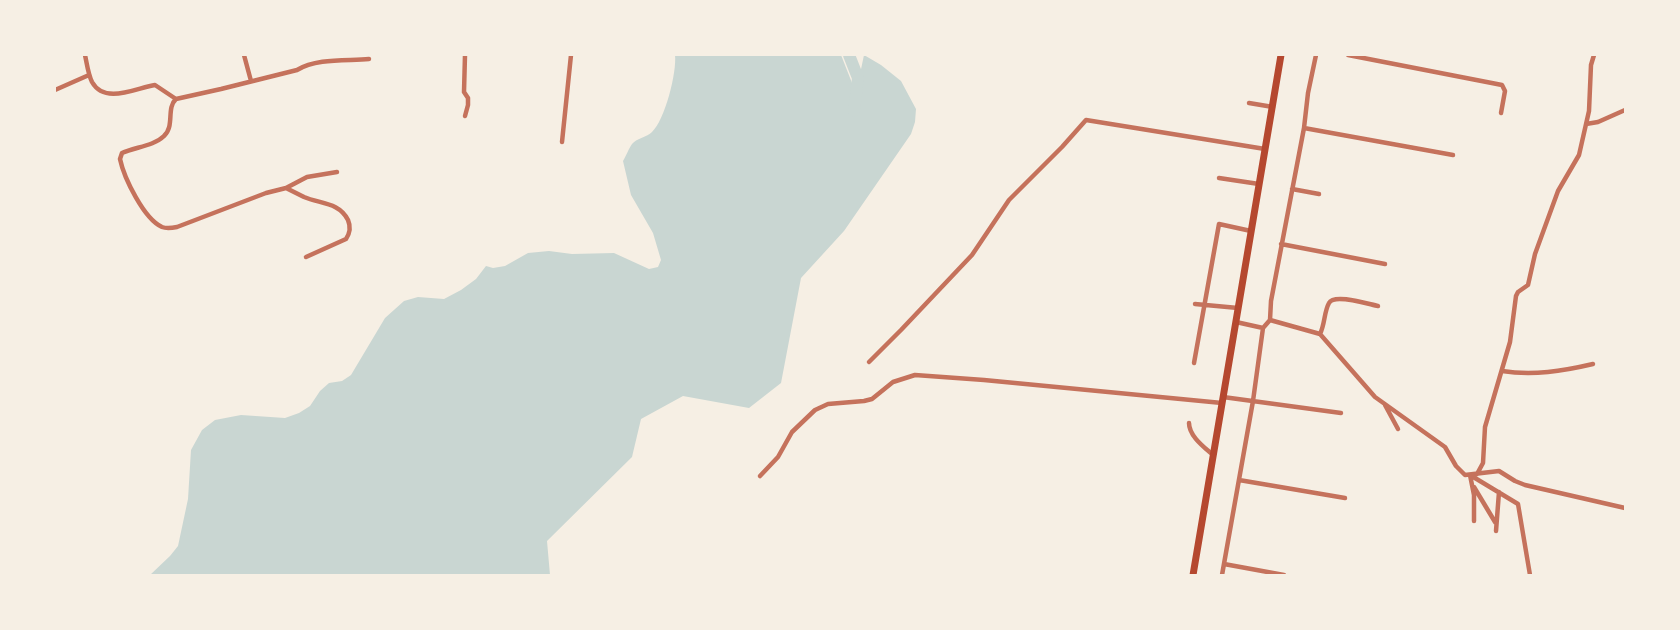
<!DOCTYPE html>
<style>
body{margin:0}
#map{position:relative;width:1680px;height:630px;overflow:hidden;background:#f6efe4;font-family:"Alegreya Sans",sans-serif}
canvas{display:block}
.frame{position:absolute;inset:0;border:56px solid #f6efe4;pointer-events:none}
</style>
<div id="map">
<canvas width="1680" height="630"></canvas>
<div class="frame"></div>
</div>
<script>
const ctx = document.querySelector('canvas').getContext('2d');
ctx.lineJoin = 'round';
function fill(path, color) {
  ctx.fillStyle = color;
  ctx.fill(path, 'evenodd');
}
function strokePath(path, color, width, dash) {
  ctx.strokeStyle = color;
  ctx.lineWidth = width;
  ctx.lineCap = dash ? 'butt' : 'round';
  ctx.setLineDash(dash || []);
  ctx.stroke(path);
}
fill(new Path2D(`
 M675,55H841L856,93L864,55L881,65L901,81L916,109L915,122L911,134L844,231L801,278L781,383L749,408L683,396L641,419L632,457L547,541L550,575H150L170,556L178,546L188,499L191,450L202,430L215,420L241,415L285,418L299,413L310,406L320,391L329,383L342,381L351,375L385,318L404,301L418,297L444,299L461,290L476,279L486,266L493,268L505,266L528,253L549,251L572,254L614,253L649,269L658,267L661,260L653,233L631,195L623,161C626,156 629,148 632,144C637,138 647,137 652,132C665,120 677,72 675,55Z`), '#c9d6d2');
strokePath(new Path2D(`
 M849,55L858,78L854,111`), '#c9d6d2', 12);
strokePath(new Path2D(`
 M85,55C87,64 88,74 92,82C105,105 136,88 155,85L176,99
 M244,55L251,81
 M465,55L464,92L468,98V105L465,116
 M1348,55L1502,85L1505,91L1501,113
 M55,90L89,75
 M1249,103L1273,107
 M1586,124L1598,122L1625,110
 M1304,128L1453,155
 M562,142L571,55
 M337,172L307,177L286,188L266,193L177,227C172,228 167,229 162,227C144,219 124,178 120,159L122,153C135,147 154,146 164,136C175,126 166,108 176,99L221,89L297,70C317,58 346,61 369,59
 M1219,178L1259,184
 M286,188C292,191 298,194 304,197C320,204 339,202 348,220C351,227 350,233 346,239L306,257
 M1292,189L1319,194
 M1281,244L1385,264
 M1195,304L1238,308
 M1270,320L1320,334L1375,397L1445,447L1456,466L1465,475L1499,471L1515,481L1525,485L1625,508
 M1236,322L1263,328
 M1320,334C1325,324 1324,312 1329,303C1334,293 1368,304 1378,306
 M869,362L901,330L972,255L1009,200L1062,147L1086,120L1265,149
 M1194,363L1219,224L1251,231
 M1502,371C1533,376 1563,371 1593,364
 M1223,397L1341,413
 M1385,405L1398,429
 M1189,423C1189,436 1204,447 1213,455
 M1477,474L1483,463L1485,427L1510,342L1516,296L1518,292L1528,285L1535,254L1558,191L1579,155L1589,111L1591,65L1594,55
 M1470,475L1518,504L1530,575
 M1470,475L1474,495V521
 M760,476L778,457L792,432L815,410L828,404L864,401L872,399L893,382L915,375L984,380L1222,403
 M1239,480L1345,498
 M1474,487L1495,522
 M1496,531L1499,492
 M1224,564L1284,575
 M1222,575L1253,401L1263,328L1270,320L1271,301L1304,128L1308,93L1316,55`), '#c5725c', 4.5);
strokePath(new Path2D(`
 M1193,575L1281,55`), '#b5482f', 7);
</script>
